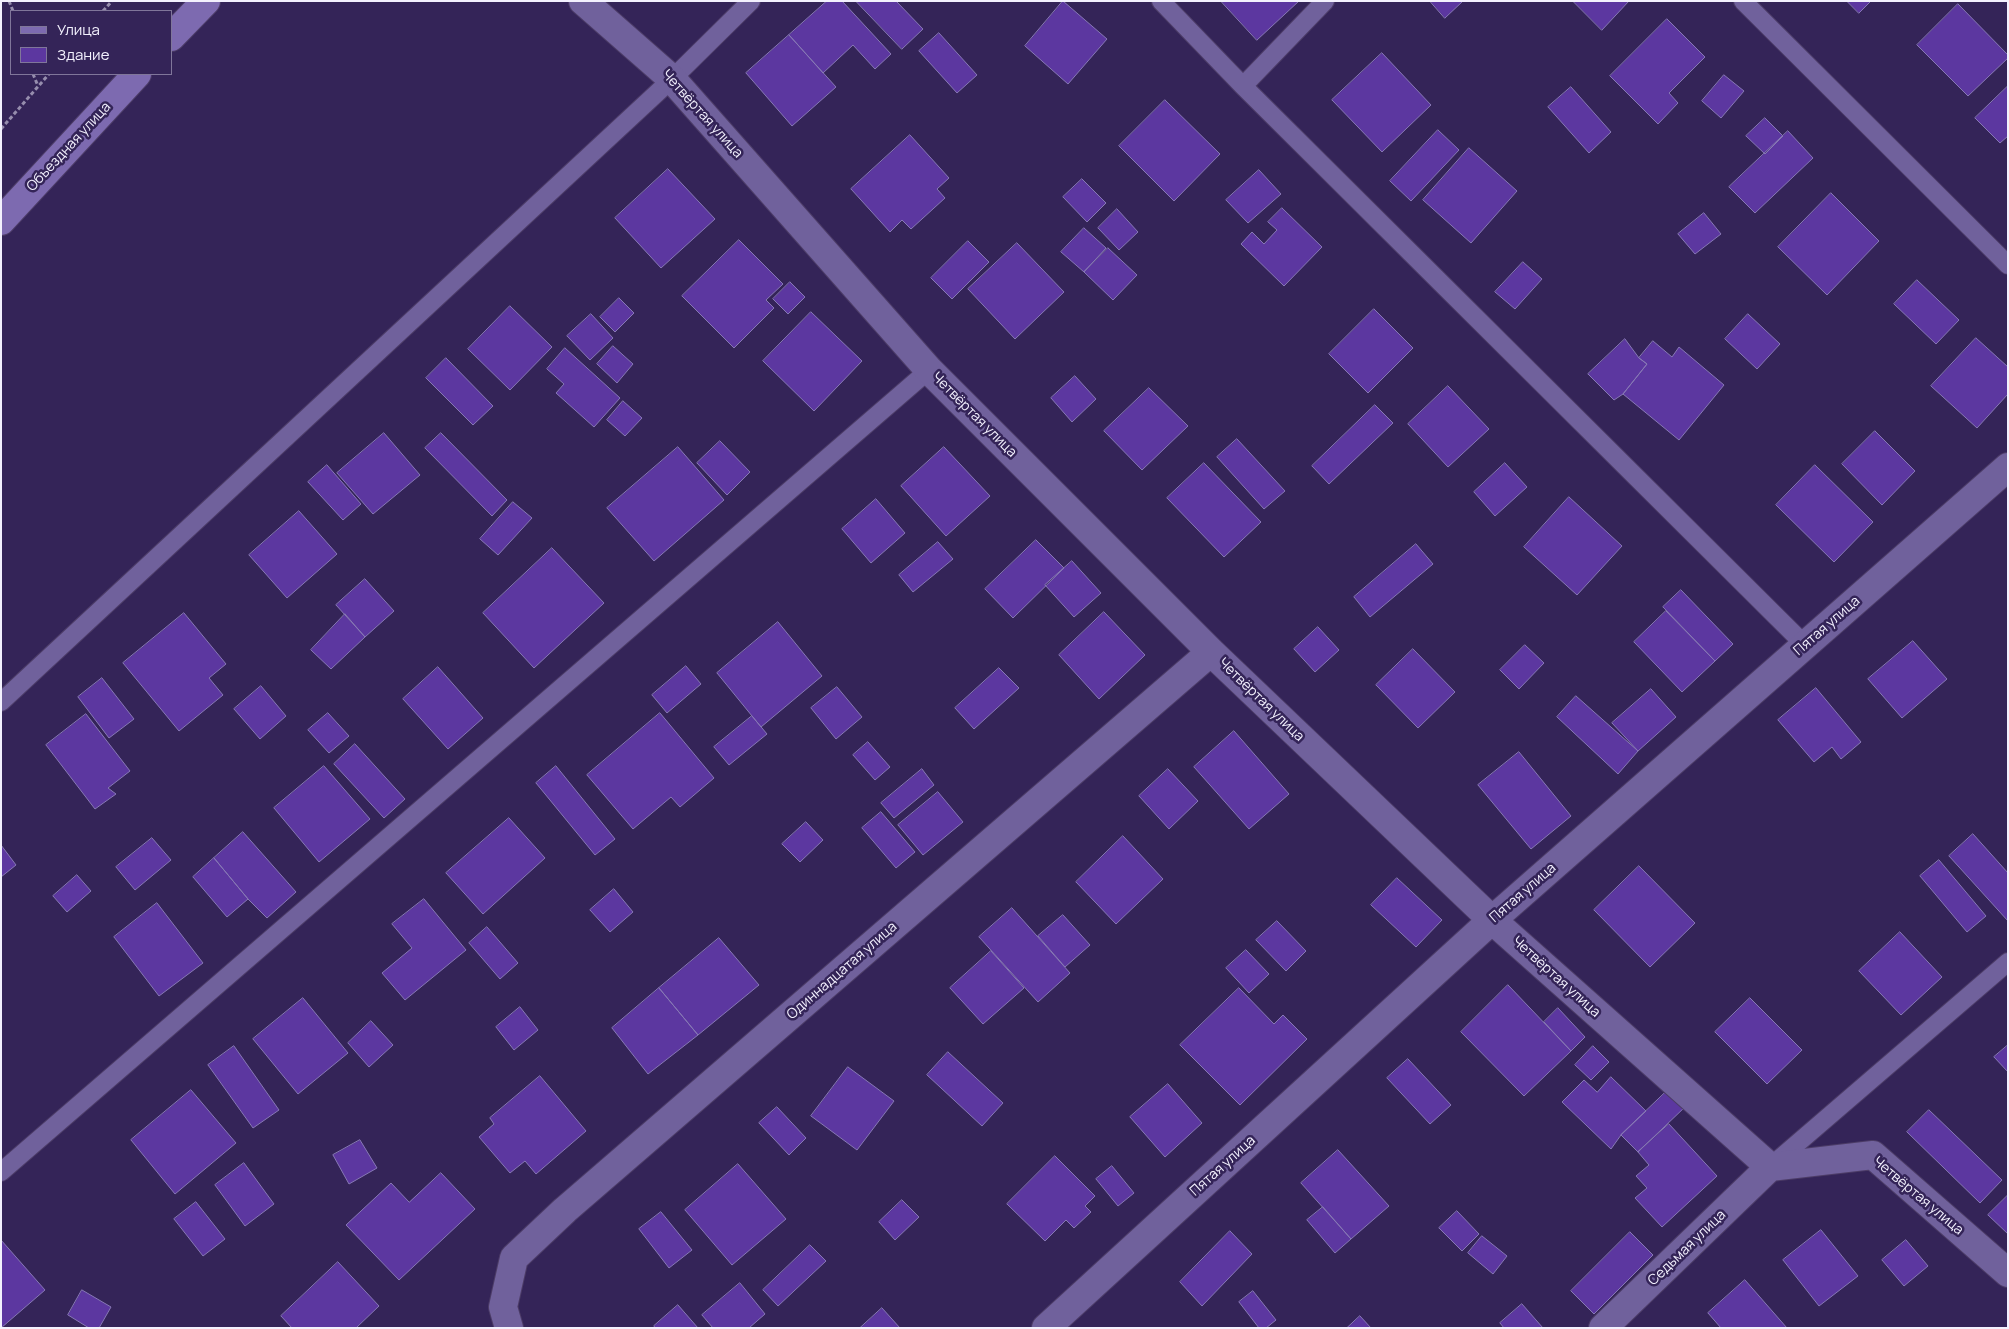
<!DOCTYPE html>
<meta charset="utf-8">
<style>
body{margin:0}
#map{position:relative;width:2009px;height:1329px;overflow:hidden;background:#342458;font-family:Manrope,sans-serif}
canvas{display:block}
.frame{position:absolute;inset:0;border:2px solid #f3f1fe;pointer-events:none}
.legend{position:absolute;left:10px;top:10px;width:162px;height:65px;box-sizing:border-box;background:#342458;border:1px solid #80769a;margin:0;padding:6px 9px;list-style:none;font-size:15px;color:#f3f1fe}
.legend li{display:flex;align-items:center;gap:10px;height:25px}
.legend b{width:25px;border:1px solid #80769a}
</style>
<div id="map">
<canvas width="2009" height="1329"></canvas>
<div class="frame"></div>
<ul class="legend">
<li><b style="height:6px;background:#7d6ab0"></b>Улица</li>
<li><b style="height:14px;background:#5c37a0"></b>Здание</li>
</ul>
</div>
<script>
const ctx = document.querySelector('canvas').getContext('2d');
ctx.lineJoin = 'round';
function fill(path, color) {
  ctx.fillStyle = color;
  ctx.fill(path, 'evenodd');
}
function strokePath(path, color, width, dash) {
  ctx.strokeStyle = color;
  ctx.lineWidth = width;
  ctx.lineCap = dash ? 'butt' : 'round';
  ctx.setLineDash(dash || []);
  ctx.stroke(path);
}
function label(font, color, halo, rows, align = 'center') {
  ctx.font = font + ' Manrope,sans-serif';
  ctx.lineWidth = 5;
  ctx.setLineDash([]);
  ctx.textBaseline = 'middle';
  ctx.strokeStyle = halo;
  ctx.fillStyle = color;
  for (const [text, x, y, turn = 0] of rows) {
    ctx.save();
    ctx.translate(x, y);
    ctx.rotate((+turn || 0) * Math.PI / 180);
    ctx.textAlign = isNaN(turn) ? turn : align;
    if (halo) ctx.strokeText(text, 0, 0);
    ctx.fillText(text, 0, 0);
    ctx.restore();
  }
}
const building = new Path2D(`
 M827,1H842L891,54L875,69L853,45L823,73L789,35Z
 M856,1H896L923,29L902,49Z
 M1063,1L1107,39L1068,84L1025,46Z
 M1221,1H1299L1257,40Z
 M1430,1H1463L1445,18Z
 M1573,1H1629L1602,30Z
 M1847,1H1871L1859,13Z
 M1958,4L2008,55V58L1968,96L1917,45Z
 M1667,19L1705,57L1669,93L1678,103L1658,124L1610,76Z
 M939,33L977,75L957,93L919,51Z
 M789,35L836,87L792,126L746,73Z
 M1382,53L1431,105L1382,152L1332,100Z
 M1724,75L1744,91L1721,118L1702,101Z
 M2008,86V136L2000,143L1975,118Z
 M1571,87L1611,132L1589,153L1548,107Z
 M1165,100L1220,154L1174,201L1119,146Z
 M1765,118L1783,136L1765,154L1746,136Z
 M1438,130L1459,150L1411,201L1390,181Z
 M1788,131L1813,158L1755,213L1729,187Z
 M910,135L949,178L937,189L945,198L911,229L902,220L890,232L851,189Z
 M1469,148L1517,191L1471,243L1423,200Z
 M668,169L715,219L661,268L615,218Z
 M1259,170L1281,194L1248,223L1226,200Z
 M1082,179L1106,203L1087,222L1063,197Z
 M1831,193L1879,241L1827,295L1778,247Z
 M1282,208L1322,247L1284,286L1241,244L1252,232L1264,244L1277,230L1268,222Z
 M1117,209L1138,232L1119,250L1098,228Z
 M1704,213L1721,234L1695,254L1678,234Z
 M1084,228L1106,248L1084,272L1061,252Z
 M739,240L783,284L766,300L774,308L734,348L682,296Z
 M968,241L989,262L952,299L931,278Z
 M1017,243L1064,292L1015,339L968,289Z
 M1108,248L1137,275L1113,300L1084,272Z
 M1523,262L1542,279L1515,309L1495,292Z
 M1917,280L1959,320L1936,344L1894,304Z
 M790,282L805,297L788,314L773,299Z
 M619,298L634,313L615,332L600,317Z
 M510,306L552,347L510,390L468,349Z
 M1374,309L1413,348L1368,393L1329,354Z
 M811,312L862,361L814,411L763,361Z
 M591,314L613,338L590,360L567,336Z
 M1748,314L1780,344L1757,369L1725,339Z
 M1976,338L2008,367V394L1977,428L1931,386Z
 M1625,339L1639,358L1647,364L1623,394L1614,400L1588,374Z
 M1653,341L1672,357L1679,347L1724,385L1679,440L1623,394L1647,364L1639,358Z
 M613,346L633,364L617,383L597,364Z
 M565,348L620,398L594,427L556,393L564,384L547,369Z
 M446,358L493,406L473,425L426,378Z
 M1075,376L1096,399L1072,422L1051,398Z
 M1448,386L1489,429L1448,467L1408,424Z
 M1149,388L1188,426L1142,470L1104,431Z
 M623,401L642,418L625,436L607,420Z
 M1375,405L1393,423L1329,484L1312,466Z
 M1875,431L1915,471L1882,505L1842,464Z
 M384,433L420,475L373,514L337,473Z
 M441,433L507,500L492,516L425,448Z
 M1237,439L1285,491L1264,509L1217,457Z
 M720,441L750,472L727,495L697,463Z
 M678,447L724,500L654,561L607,508Z
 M944,447L990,496L946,536L901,486Z
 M1204,463L1261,522L1224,557L1167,498Z
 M1505,463L1527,487L1495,516L1474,492Z
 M327,465L361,504L343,520L308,482Z
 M1815,465L1873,522L1834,562L1776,505Z
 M1569,497L1622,546L1577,595L1524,547Z
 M876,499L905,533L871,563L842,529Z
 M513,502L532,518L498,555L480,539Z
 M299,511L337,554L287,598L249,555Z
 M1036,540L1064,568L1013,618L985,589Z
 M938,542L953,559L913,592L899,575Z
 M1416,544L1433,564L1370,617L1354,597Z
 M552,548L604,603L534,668L483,613Z
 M1072,561L1101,593L1074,617L1045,585Z
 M365,579L394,611L365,637L336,605Z
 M1681,590L1733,644L1715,661L1663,607Z
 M1666,611L1715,661L1682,692L1634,642Z
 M1104,612L1145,655L1099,699L1059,655Z
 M184,613L226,664L209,678L223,695L179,731L123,663Z
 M345,614L365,637L331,669L311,650Z
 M778,622L822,676L761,727L717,673Z
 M1318,627L1339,650L1315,672L1294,649Z
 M1913,641L1947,679L1902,718L1868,679Z
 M1525,645L1544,663L1519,689L1500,670Z
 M1413,649L1455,692L1418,728L1376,685Z
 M686,666L701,684L667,713L652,695Z
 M438,667L483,718L448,749L403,699Z
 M999,668L1019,688L974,729L955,708Z
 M102,678L134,719L109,738L78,697Z
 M261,686L286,716L260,739L234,709Z
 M837,687L862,717L836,739L811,708Z
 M1816,688L1861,742L1841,759L1832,747L1814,762L1778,720Z
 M1651,689L1676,717L1638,751L1612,723Z
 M1576,696L1638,751L1618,774L1557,717Z
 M328,713L349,736L329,753L308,730Z
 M660,713L714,778L680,807L671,797L633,829L587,775Z
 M86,714L130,771L108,788L116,794L95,809L46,745Z
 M752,716L767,734L729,765L714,747Z
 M1234,731L1289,794L1249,829L1194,767Z
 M868,742L890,767L875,780L853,755Z
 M355,744L405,799L384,818L334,764Z
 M1519,752L1571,816L1531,849L1478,785Z
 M324,766L370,819L319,862L274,808Z
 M556,766L615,839L595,855L536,783Z
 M922,769L934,785L894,818L881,803Z
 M1168,769L1198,801L1169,829L1139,796Z
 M938,792L963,822L923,855L898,825Z
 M881,812L915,852L896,868L862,828Z
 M509,818L545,858L483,914L446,873Z
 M806,822L823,840L800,862L782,844Z
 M243,832L296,892L267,918L248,899L214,858Z
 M1973,834L2008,873V921L1949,856Z
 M1123,836L1163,879L1116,924L1076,882Z
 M152,838L171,860L135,890L116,867Z
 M1,845L16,865L1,877Z
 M214,858L248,899L227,917L193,877Z
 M1939,860L1986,916L1967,932L1920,876Z
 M1639,866L1695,923L1650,967L1594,910Z
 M77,875L91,891L67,912L53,896Z
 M1397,878L1442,920L1416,947L1371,905Z
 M614,889L633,912L610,932L590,910Z
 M424,899L466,950L405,1000L382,973L412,948L392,924Z
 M157,903L203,963L159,996L114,937Z
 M1012,908L1070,973L1038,1002L979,937Z
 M1063,915L1090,945L1065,967L1038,936Z
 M1277,921L1306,951L1286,971L1256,940Z
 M487,927L518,963L500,979L469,943Z
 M1900,932L1942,977L1901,1015L1859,971Z
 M719,938L759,985L698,1035L659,988Z
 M1246,950L1269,974L1249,993L1226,968Z
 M991,951L1024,988L983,1024L950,988Z
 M1508,985L1571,1051L1524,1096L1461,1032Z
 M659,988L698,1035L648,1074L612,1028Z
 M1239,988L1274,1024L1283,1015L1307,1039L1240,1105L1180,1045Z
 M303,998L348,1053L298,1094L253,1039Z
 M1750,998L1802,1050L1767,1084L1715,1032Z
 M520,1007L538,1030L514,1050L496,1027Z
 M1558,1008L1585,1037L1571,1051L1544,1022Z
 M371,1021L393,1045L369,1067L348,1043Z
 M2008,1045V1072L1994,1057Z
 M234,1046L279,1110L253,1128L208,1065Z
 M1593,1046L1609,1062L1591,1080L1575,1065Z
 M948,1052L1003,1103L982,1126L927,1075Z
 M1408,1059L1451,1105L1430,1124L1387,1078Z
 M848,1067L894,1101L857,1150L811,1116Z
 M540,1076L586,1131L536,1174L525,1161L510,1173L479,1137L494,1124L490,1118Z
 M1611,1077L1646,1111L1621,1135L1611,1149L1562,1102L1584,1080L1597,1092Z
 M1168,1084L1202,1123L1165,1157L1130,1117Z
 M1669,1089L1686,1106L1638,1152L1621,1135Z
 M191,1090L236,1143L175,1194L131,1140Z
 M777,1107L806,1138L789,1155L759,1123Z
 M1929,1110L2002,1180L1980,1203L1907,1132Z
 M1669,1124L1717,1176L1662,1227L1635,1198L1647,1188L1636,1176L1649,1165L1638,1152Z
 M360,1140L377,1168L349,1184L333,1155Z
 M1338,1150L1389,1206L1351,1239L1301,1183Z
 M1055,1156L1095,1196L1085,1206L1091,1212L1074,1228L1066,1220L1045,1241L1007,1204Z
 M244,1163L274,1204L245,1226L215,1185Z
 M738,1164L786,1219L732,1265L685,1210Z
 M1112,1166L1134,1193L1118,1206L1096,1179Z
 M441,1173L475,1209L399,1280L346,1225L391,1183L409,1202Z
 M2008,1195V1234L1988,1215Z
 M902,1200L919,1217L895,1240L879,1222Z
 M196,1202L225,1239L203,1256L174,1219Z
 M1323,1207L1351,1239L1335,1253L1307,1220Z
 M1457,1211L1479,1234L1462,1251L1439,1228Z
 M661,1212L692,1250L669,1268L639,1229Z
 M1821,1230L1858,1276L1819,1306L1783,1260Z
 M1230,1231L1252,1254L1202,1306L1180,1282Z
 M1630,1232L1653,1255L1594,1314L1571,1291Z
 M1482,1236L1507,1256L1493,1274L1468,1253Z
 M1,1240L45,1290L1,1328Z
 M1906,1240L1928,1266L1904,1286L1882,1260Z
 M810,1245L826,1261L778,1306L763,1290Z
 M338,1262L379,1306L356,1328H292L281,1316Z
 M1745,1280L1787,1328H1721L1708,1313Z
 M740,1283L765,1314L749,1328H713L702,1315Z
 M82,1290L111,1307L99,1328H89L68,1315Z
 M1253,1291L1276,1320L1266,1328H1259L1239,1302Z
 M1522,1304L1543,1328H1504L1500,1323Z
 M678,1305L698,1328H655L654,1326Z
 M882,1308L900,1328H860Z
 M1360,1316L1371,1328H1347Z`);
fill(building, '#5c37a0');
strokePath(building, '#8778b5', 1);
const service = new Path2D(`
 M1161,1L1243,86L1805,645
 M1743,1L2008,265
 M1243,86L1325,1
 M1,702L672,79L751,1
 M1771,1166L2008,962
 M1,1172L929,370`);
const minor = new Path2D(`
 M583,1L672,79L929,370L1211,652L1492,920L1770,1167L1873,1155L2008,1273
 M509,1328L503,1307L514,1258L565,1210L1211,652
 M1046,1328L1492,920L2008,467
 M1603,1328L1770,1167`);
const secondary = new Path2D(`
 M171,37L206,1
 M1,221L137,74`);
strokePath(service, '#4c3c67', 20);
strokePath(minor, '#4c3c67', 30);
strokePath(secondary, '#4c3c67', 30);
strokePath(new Path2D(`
 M9,1L13,11
 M103,11L112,1
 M33,74L38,86
 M1,129L49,74`), '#968dad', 3, [4, 2.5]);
strokePath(service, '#70619c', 18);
strokePath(minor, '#70619c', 28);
strokePath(secondary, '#7d6ab0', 28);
label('14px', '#f3f1fe', '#342458', [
 ["Четвёртая улица",702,114,48],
 ["Объездная улица",69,147,-47],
 ["Четвёртая улица",974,415,45],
 ["Пятая улица",1827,626,-41],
 ["Четвёртая улица",1261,700,44],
 ["Пятая улица",1523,893,-41],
 ["Одиннадцатая улица",842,971,-41],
 ["Четвёртая улица",1556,977,42],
 ["Пятая улица",1223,1166,-42],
 ["Четвёртая улица",1918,1196,40],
 ["Седьмая улица",1687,1248,-44]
]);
</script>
